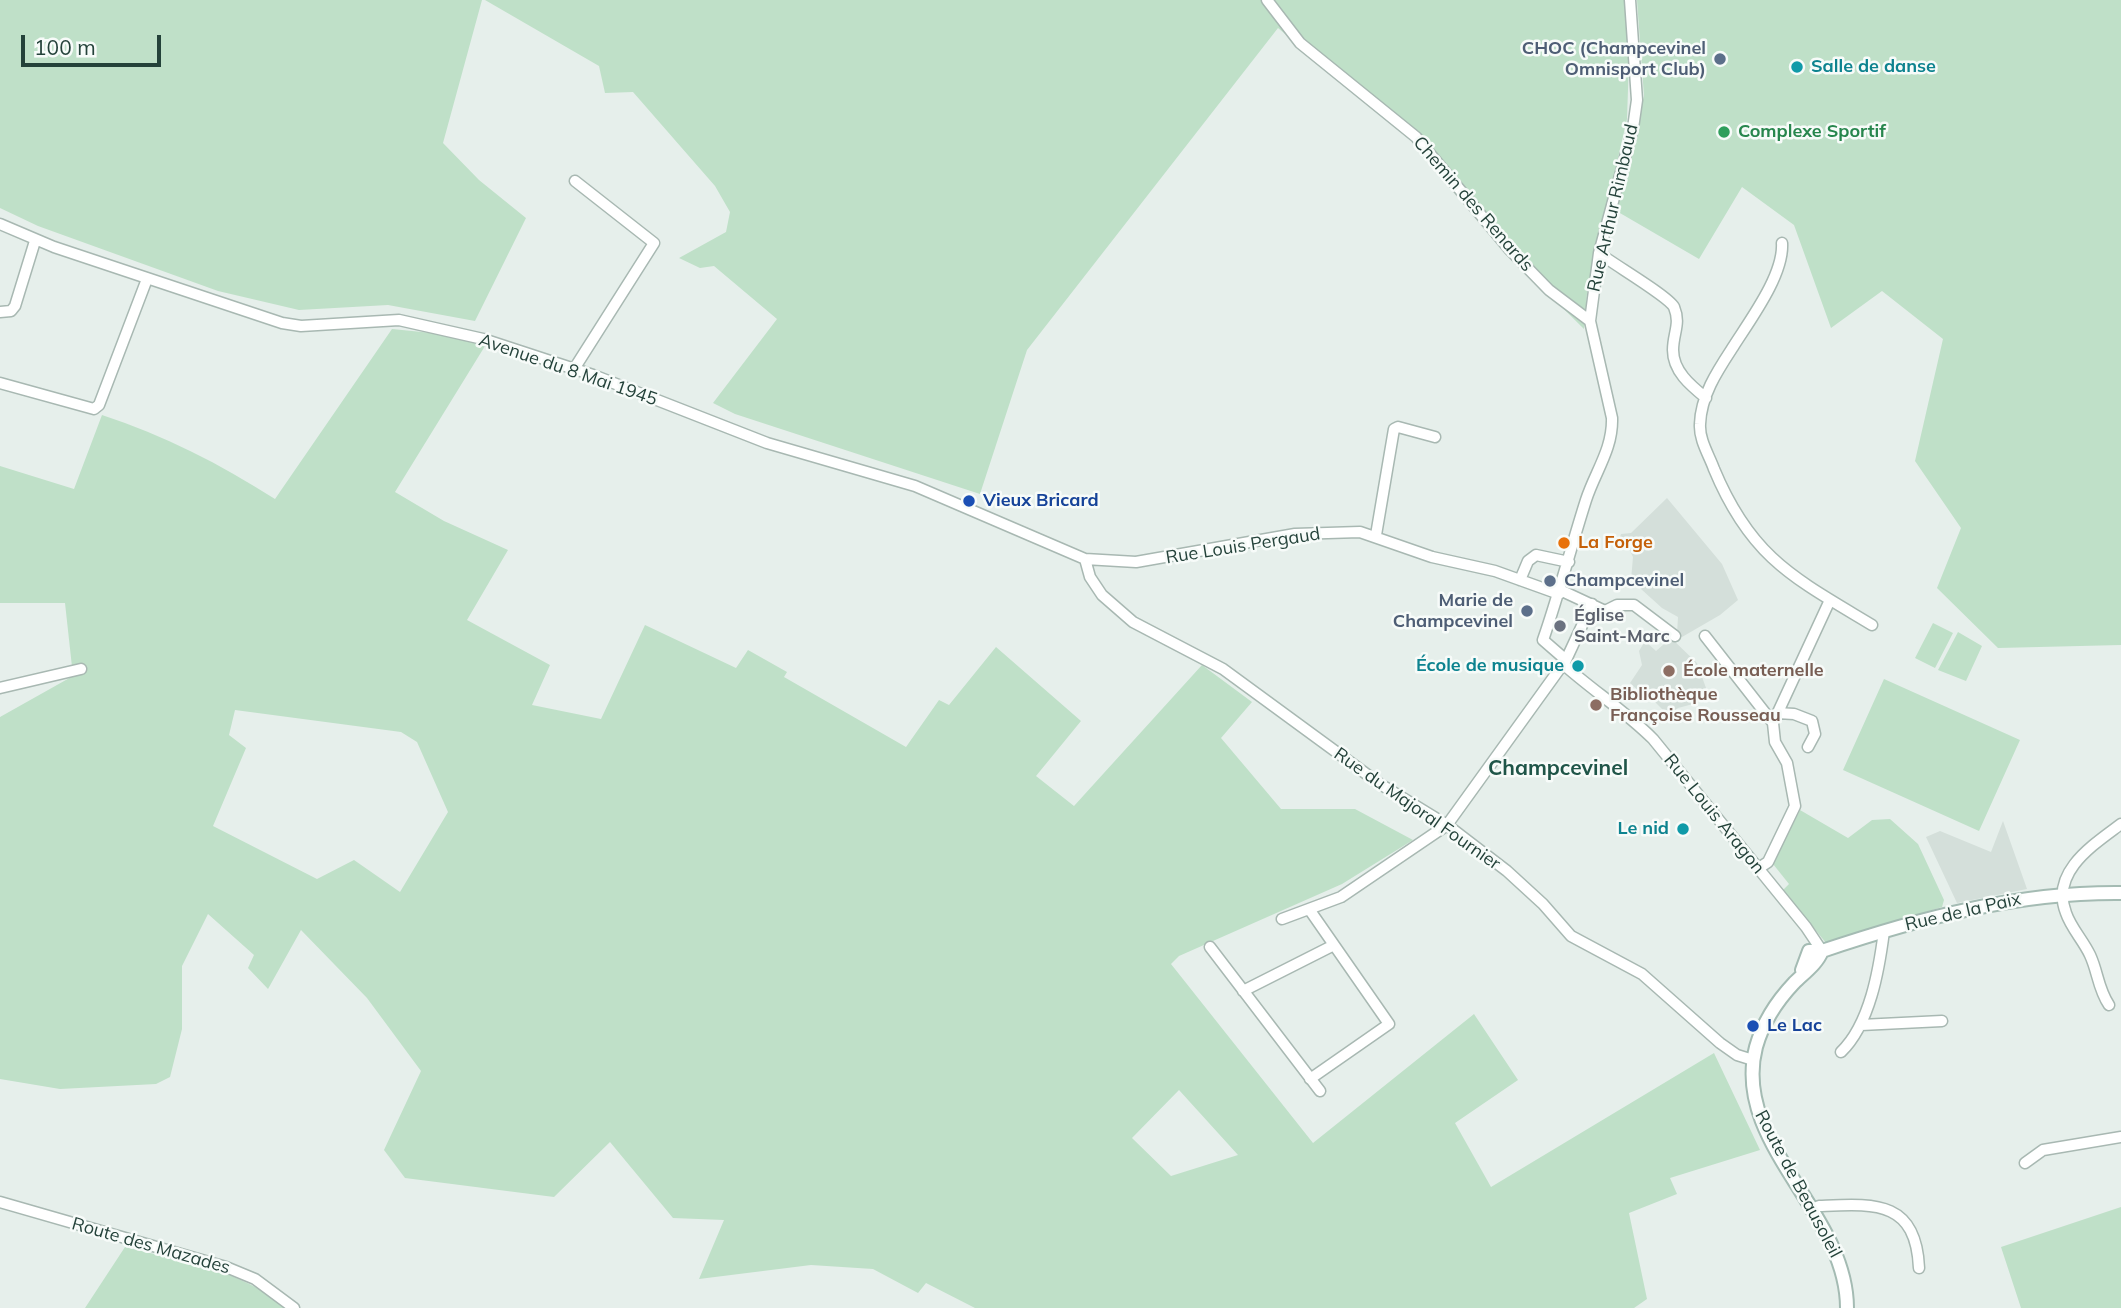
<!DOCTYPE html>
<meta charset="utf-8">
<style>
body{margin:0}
#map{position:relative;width:2121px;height:1308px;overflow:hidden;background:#e6efeb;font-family:Mulish,sans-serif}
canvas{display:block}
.scale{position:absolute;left:21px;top:35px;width:140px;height:32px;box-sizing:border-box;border:4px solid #24423a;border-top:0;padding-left:9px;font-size:21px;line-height:24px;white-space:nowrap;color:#24423a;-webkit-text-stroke:5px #f7fbf9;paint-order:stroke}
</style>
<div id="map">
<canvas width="2121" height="1308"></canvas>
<div class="scale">100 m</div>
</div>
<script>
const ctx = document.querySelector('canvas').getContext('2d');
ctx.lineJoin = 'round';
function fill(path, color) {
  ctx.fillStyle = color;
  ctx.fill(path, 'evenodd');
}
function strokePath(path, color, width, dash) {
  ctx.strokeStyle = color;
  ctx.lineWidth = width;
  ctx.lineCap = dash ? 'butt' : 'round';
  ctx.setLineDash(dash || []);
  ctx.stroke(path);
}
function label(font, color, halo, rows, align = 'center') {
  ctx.font = font + ' Mulish,sans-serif';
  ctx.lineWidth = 5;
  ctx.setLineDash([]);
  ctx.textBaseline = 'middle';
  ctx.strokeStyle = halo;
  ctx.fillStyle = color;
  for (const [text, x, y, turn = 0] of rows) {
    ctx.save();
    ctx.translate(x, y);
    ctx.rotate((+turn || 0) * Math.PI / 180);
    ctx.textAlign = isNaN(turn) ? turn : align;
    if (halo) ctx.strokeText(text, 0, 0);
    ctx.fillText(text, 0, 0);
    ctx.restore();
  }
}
fill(new Path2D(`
 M1667,498L1722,564L1738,600L1720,615L1682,637L1677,634L1678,617L1662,608L1631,580L1633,557L1626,543L1619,540L1621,534L1631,533Z
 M1671,638L1697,663L1706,688L1693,704L1678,708L1668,715L1644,691L1641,693L1630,683L1642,665L1639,651L1645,641L1656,651Z
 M2003,821L2027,889L1957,903L1926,837L1940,831L1991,852Z`), '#d4dfda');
fill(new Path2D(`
 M0,0H482L443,143L479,180L526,218L475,321L388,305L299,310L218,291L38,226L0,208Z
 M485,0H1631L1627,119L1587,293L1584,329L1494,240L1420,148L1278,28L1027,350L980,494L735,414L713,403L777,319L714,266L700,268L679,258L726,232L730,212L715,186L633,92L605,93L599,66Z
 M1637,0H2121V645L1998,648L1937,588L1961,528L1915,461L1943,339L1882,291L1831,328L1794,225L1742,187L1699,259L1613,209L1644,96Z
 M392,329L442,334L485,346L395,492L444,521L508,550L467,620L550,665L532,705L601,719L645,625L736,668L748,650L787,672L784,677L906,747L939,700L949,705L996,647L1081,721L1036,776L1074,806L1202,665L1252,702L1221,738L1281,809H1355L1413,840L1342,884L1179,956L1171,964L1313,1143L1474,1014L1518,1080L1455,1123L1491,1187L1714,1053L1760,1150L1670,1178L1677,1194L1629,1213L1647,1299L1634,1308H975L926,1283L918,1293L873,1269L811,1265L699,1279L724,1220L673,1218L610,1142L554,1197L405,1178L384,1150L421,1071L367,998L301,930L268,989L248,968L254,955L208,914L182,966V1029L170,1077L156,1084L60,1089L0,1079V717L73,676L65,603H0V466L74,489L102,415C164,435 220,464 275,499ZM235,710L401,732L417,742L448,812L400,892L354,860L317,879L213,826L246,748L229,735ZM1179,1090L1238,1155L1171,1176L1132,1138Z
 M1933,623L1953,633L1935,668L1915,658Z
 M1958,632L1982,646L1966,681L1938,670Z
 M1884,679L2020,740L1979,831L1843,770Z
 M1800,810L1848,838L1872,820L1890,819L1918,844L1944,900L1942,907L1826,943L1783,890L1789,884L1773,864Z
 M2121,1207V1308H2021L2001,1247Z
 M125,1247C179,1261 242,1269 285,1308H85Z`), '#bfe0c8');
const street = new Path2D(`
 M1267,0L1300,43L1416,137L1510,250L1549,290L1590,321
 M0,224L54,247L282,323L301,326L399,320L483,339L593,375L767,443L915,486L1085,559L1136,562L1295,534L1360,532L1432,557L1495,571L1559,594
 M1782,243C1784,275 1750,320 1733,347C1718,370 1701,395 1700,424C1699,440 1709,455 1714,469C1751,558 1794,578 1872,625
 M1599,253C1613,264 1668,296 1674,307C1681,324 1673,333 1673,350C1673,371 1690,385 1706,398
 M0,312L11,311L15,306L35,241
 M574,369L654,243L575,181
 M0,383L94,409L99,405L147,279
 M1376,535L1394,429L1398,427L1435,437
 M1085,559L1090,577L1102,595L1133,622L1223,669L1380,784L1447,825L1507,871L1543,904L1571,936L1642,974L1720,1043L1737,1055L1753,1060
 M1520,580L1528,561L1536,555L1569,562
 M1560,590L1605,611L1617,605H1634L1675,636
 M1705,636L1773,723
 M1566,660L1543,640C1559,594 1571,547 1586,500C1595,472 1613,449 1612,418L1590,321L1599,253L1633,128L1637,100L1630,0
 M1563,664C1592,690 1625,711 1653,739L1806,927L1822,951
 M0,688L81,669
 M1777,713L1794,714L1812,721L1815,734L1808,747
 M1759,868L1768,862L1795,806L1787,763L1775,742L1773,723L1830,600
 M1309,909L1389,1024L1310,1079
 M1282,919L1341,897L1447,825L1566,660L1592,604
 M1210,947L1320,1091
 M1243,991L1334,945
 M2109,1005C2098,989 2098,972 2090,955C2083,940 2071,928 2066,913C2050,872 2093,845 2121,824
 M1861,1025L1942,1021
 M1841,1052C1870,1024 1879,970 1884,931
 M2025,1163L2043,1150L2121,1137
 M0,1202L226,1267L255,1279L294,1308
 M1812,1209L1819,1206C1873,1204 1916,1199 1919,1268`);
const secondary = new Path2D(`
 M1822,951C1817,964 1804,973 1794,983C1777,1001 1763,1022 1756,1047C1731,1143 1847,1212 1847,1308
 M1802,970L1809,951H1822C1920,918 2017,892 2121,893`);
strokePath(street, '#a8b8b2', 13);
strokePath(secondary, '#a4bbb3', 16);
strokePath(street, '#fff', 10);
strokePath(secondary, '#fff', 12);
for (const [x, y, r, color] of [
 [1720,59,7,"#5c6f8a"],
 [1797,67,7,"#0f9aa8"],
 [1724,132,7,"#2e9e5b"],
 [969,501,7,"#1a4fb4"],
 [1564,543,7,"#e8710a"],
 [1550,581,7,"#5c6f8a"],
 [1527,611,7,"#5c6f8a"],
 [1560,626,7,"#6b7280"],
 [1578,666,7,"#0f9aa8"],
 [1669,671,7,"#8d6e63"],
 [1596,705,7,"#8d6e63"],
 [1683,829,7,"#0f9aa8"],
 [1753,1026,7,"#1a4fb4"]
]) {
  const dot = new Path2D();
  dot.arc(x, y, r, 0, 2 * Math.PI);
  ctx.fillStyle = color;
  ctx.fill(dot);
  strokePath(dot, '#f7fbf9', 2.5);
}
label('bold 18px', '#4e5e75', '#f7fbf9', [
 ["CHOC (Champcevinel",1706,49],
 ["Omnisport Club)",1706,70],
 ["Champcevinel",1564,581,"left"],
 ["Marie de",1513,601],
 ["Champcevinel",1513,622]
], 'right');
label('bold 18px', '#0d838f', '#f7fbf9', [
 ["Salle de danse",1811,67,"left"],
 ["École de musique",1564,666],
 ["Le nid",1669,829]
], 'right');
label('bold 18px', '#27864d', '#f7fbf9', [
 ["Complexe Sportif",1738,132]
], 'left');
label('18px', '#24423a', '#f7fbf9', [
 ["Chemin des Renards",1473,204,49],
 ["Rue Arthur Rimbaud",1613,208,-77],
 ["Avenue du 8 Mai 1945",568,370,19],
 ["Rue Louis Pergaud",1243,546,-9],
 ["Rue du Majoral Fournier",1417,809,35],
 ["Rue Louis Aragon",1714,814,51],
 ["Rue de la Paix",1963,912,-13],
 ["Route de Beausoleil",1798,1184,62],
 ["Route des Mazades",151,1246,16]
]);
label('bold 18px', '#164399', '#f7fbf9', [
 ["Vieux Bricard",983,501],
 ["Le Lac",1767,1026]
], 'left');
label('bold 18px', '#c56008', '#f7fbf9', [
 ["La Forge",1578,543]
], 'left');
label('bold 18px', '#5b616d', '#f7fbf9', [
 ["Église",1574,616],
 ["Saint-Marc",1574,637]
], 'left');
label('bold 18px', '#785e54', '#f7fbf9', [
 ["École maternelle",1683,671],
 ["Bibliothèque",1610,695],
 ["Françoise Rousseau",1610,716]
], 'left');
label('bold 21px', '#1f5548', '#f7fbf9', [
 ["Champcevinel",1558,769]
]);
</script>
